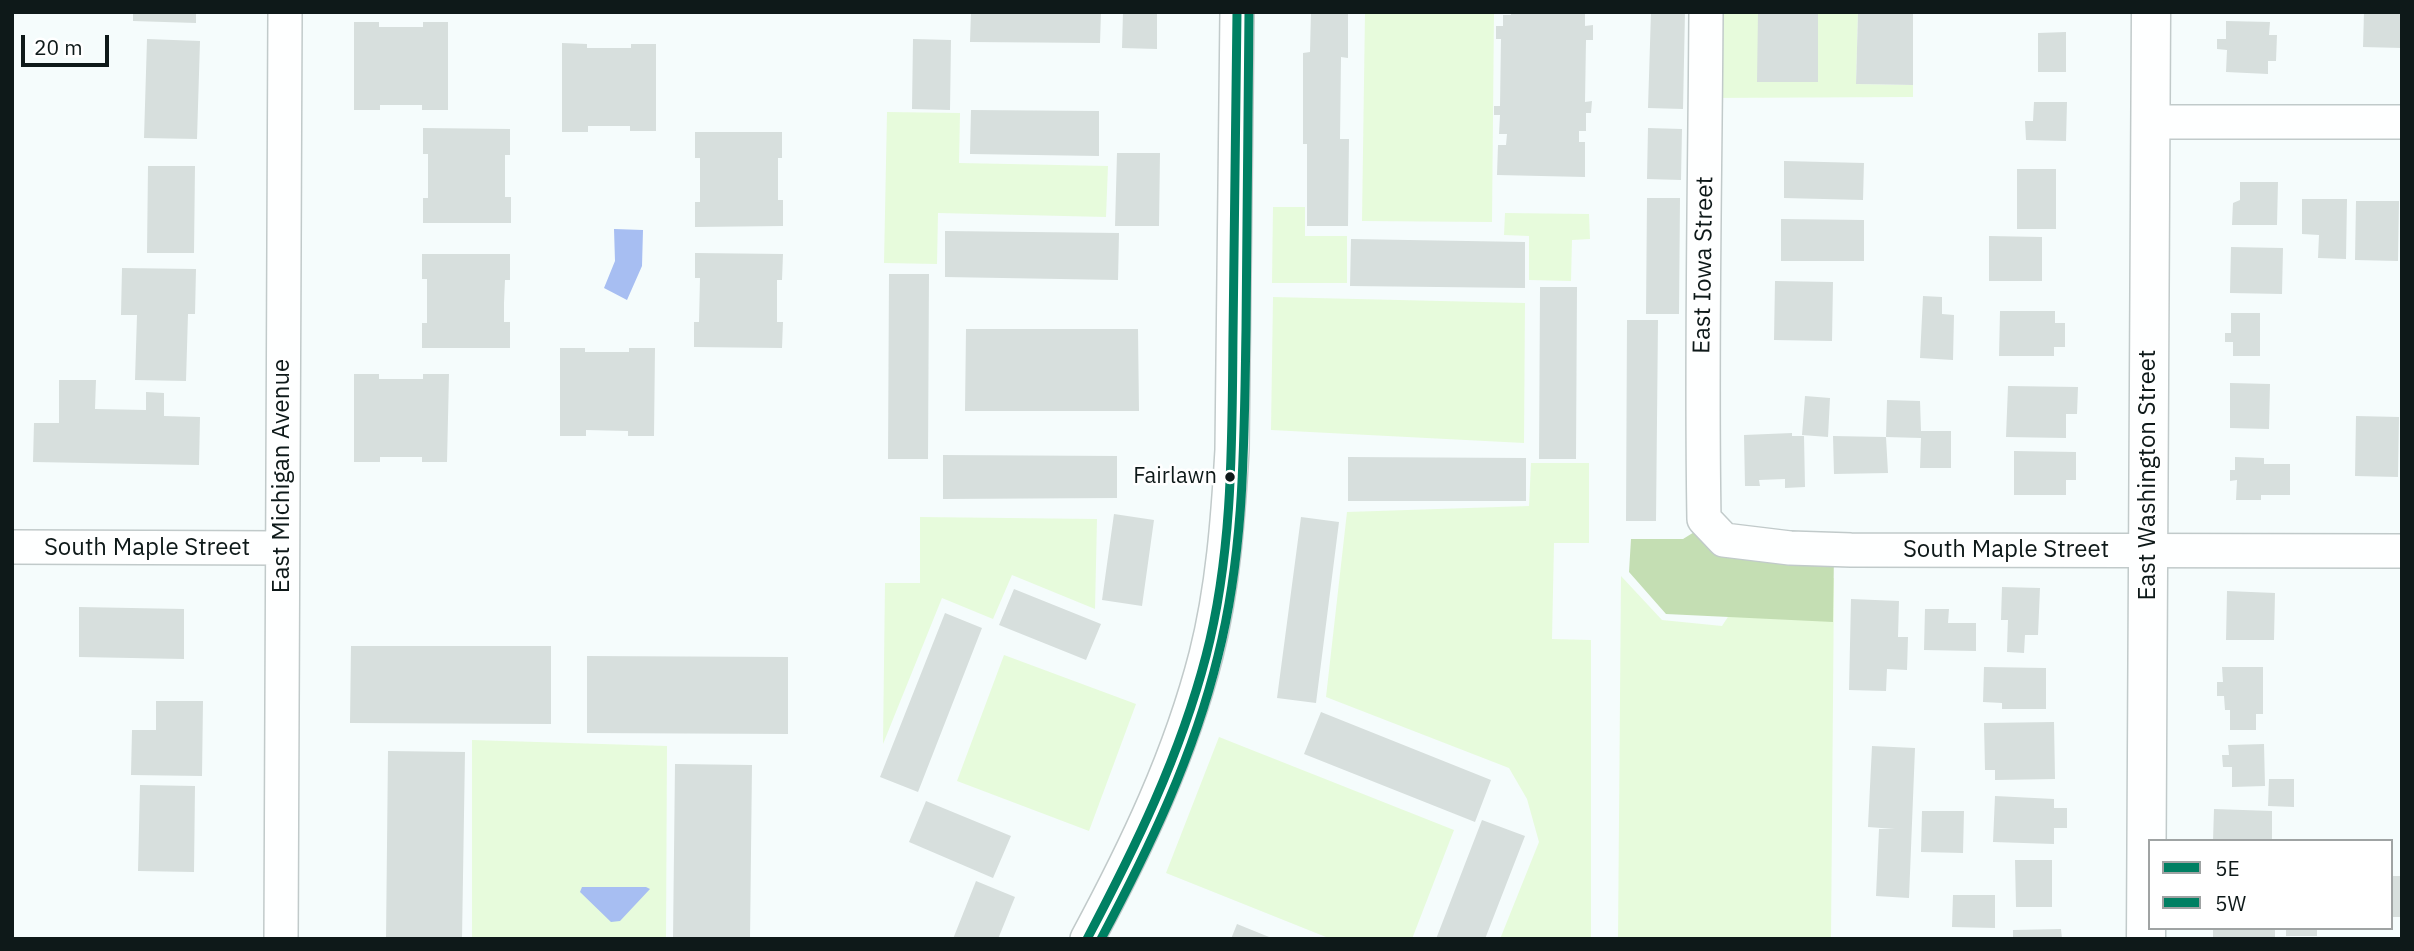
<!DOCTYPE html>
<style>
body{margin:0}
#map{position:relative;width:2414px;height:951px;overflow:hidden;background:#f5fcfc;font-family:"IBM Plex Sans",sans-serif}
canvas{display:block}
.frame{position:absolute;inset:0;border:14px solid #0e1919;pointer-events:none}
.legend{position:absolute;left:2148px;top:839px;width:245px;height:91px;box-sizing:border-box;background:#fff;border:2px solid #9fa3a3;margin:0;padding:9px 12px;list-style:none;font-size:21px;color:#0e1919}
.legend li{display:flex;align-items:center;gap:14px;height:35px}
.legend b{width:35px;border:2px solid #9fa3a3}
.scale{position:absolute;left:21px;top:35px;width:88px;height:32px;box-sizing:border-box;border:4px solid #0e1919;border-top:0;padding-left:9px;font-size:21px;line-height:24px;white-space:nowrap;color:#0e1919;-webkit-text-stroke:5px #fff;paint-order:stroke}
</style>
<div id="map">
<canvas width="2414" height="951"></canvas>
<div class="frame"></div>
<ul class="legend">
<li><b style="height:9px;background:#008063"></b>5E</li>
<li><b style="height:9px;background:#008063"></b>5W</li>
</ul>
<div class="scale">20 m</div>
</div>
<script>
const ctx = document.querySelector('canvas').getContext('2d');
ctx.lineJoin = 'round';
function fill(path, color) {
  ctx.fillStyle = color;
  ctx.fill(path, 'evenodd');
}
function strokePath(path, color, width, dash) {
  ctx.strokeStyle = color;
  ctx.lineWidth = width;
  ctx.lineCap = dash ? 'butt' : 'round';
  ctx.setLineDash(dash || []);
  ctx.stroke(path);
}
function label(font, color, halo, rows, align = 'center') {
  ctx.font = font + ' "IBM Plex Sans",sans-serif';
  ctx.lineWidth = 5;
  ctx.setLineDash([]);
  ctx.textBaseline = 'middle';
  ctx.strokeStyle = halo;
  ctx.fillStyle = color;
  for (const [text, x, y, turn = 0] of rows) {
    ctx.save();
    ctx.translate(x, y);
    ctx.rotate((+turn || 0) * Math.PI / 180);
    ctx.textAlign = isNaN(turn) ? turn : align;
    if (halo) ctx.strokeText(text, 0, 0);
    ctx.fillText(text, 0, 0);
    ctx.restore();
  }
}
fill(new Path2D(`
 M1365,12H1494L1492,222L1362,221Z
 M1706,12H1858L1856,84L1913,85V97L1705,98Z
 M887,112L960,113L959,163L1108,166L1106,217L938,213L937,264L884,263Z
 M1273,207H1305V236H1347V283H1272Z
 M1505,213L1589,214L1590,239L1572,240L1571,281L1529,280V236L1504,235Z
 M1273,297L1525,303L1524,443L1271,430Z
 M1531,463H1589V543H1554L1552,639L1591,640V939H1500L1539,842L1527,799L1509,768L1326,697L1347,512L1529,506Z
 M920,517L1097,519L1095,609L1012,575L993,619L942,598L883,744L885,583H920Z
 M1621,576L1662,620L1722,626L1754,577L1834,578L1831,939H1618Z
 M1004,655L1136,704L1089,831L957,781Z
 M1219,737L1454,830L1412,939H1331L1166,873Z
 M472,740L667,746L666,939H472Z`), '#e7fbdc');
fill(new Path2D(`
 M1704,526L1834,553L1833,622L1666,614L1629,572L1631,539H1683Z`), '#c4deb3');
fill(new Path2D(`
 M614,229L643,230L642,266L627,300L604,288L615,261Z
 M582,887H646L650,889L620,921L611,922L580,892Z`), '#a7bef2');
fill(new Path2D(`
 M133,12H196V23L133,21Z
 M971,12H1101L1100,43L970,42Z
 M1123,12H1157V49L1122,48Z
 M1311,12H1348V58L1341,57L1340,139H1349L1348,226H1307V144H1303V53L1310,52Z
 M1511,12H1585V26L1593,25V40H1586L1585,102L1592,101L1591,113H1586V131H1579V142H1585V177L1497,175L1498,145H1506L1507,134H1499L1500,115H1494V106H1500L1501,39H1496V26H1503V15H1511Z
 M1651,12H1685L1683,109L1648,108Z
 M1758,12H1818V82H1757Z
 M1858,12H1913V85L1856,84Z
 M2364,12H2402V48L2363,47Z
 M2226,21L2270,22L2269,35H2277L2276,61H2268V74L2226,72L2227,50L2217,49V39H2226Z
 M354,22H379V27H423V22H448V110H422V105H380V110H354Z
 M2066,32V72H2038V33Z
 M147,39L200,41L197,139L144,138Z
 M913,39L951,40L950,110L912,109Z
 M562,43L587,44V48H631V44H656V131H630V126H588V132H562Z
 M2034,102H2067L2066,141L2026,140L2025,121H2033Z
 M971,110L1099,111V156L970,154Z
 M423,128L510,129V155H505V197H511V223H423V198H428V154H423Z
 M1648,128L1682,129L1681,180L1647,179Z
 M695,132H782V158H778V200H783V226L695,227V202H700V158H695Z
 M1117,153H1160L1159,226H1115Z
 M1784,161L1864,163L1863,200L1784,198Z
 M148,166H195L194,253H147Z
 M2017,169H2056V229H2017Z
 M2240,182H2278L2277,225H2232L2233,203L2240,200Z
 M1647,198H1680L1679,314H1646Z
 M2302,199H2347L2346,259L2318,258L2319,235L2302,234Z
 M2356,201H2399L2398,261L2355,260Z
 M1781,219L1864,220V261H1781Z
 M945,231L1119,233L1118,280L945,277Z
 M1989,236L2042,237V281H1989Z
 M1351,239L1525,242V288L1350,286Z
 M2231,247L2283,248L2282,294L2230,293Z
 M695,253L783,254L782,280H777V322H783L782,348L694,347V322H699L700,278H695Z
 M422,254H510V280H505L504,303V322H510V348H422V323H427V279H422Z
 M122,268L196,269L195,314H188L186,381L135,380L137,315H121Z
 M889,274H929L928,459H888Z
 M1775,281L1833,282L1832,341L1774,340Z
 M1540,287H1577L1576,459H1539Z
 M1923,296L1942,297V314L1954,315L1953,360L1920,358Z
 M2000,311H2055V323H2065V347H2054V356H1999Z
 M2231,313H2260V356H2233V342H2225V333H2231Z
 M1627,320H1658L1656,521H1626Z
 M966,329H1138L1139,411H965Z
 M560,348H585V352H629V348H655L654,436H628V431L586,430V436H560Z
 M354,374H379V379H423V374H449L447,462H422V457H380V462H354Z
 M59,380H96L95,409L146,410V392L164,393V416L200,417L199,465L33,462L34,423H59Z
 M2230,383L2270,384L2269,429L2230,428Z
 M2008,386L2078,387L2077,414H2066V438L2006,437Z
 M1805,396L1830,398L1828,437L1802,435Z
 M1887,400L1920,401L1921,431H1951V468H1920L1921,438L1886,437L1888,473L1834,474L1833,436L1886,437Z
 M2356,416L2399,417L2398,477L2355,476Z
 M1792,433V436H1804L1805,487L1785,488V479L1759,480L1760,486H1745L1744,435Z
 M2014,451L2076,452V480H2066V495H2014Z
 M943,455L1117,456V498L943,499Z
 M1348,457L1526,458V501H1348Z
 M2235,457L2264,458V464H2290V495H2261V500H2236L2237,480L2230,481V470H2235Z
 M1114,514L1154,520L1142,606L1102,600Z
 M1301,517L1339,522L1316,703L1277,698Z
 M2002,587L2040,588L2038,635H2025L2024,653L2007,652L2008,620H2001Z
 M1014,589L1101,624L1086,660L999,625Z
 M2227,591L2275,593L2274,640H2226Z
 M1851,599L1899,601L1898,637H1908L1907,670L1887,669L1886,691L1849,690Z
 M79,607L184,609V659L79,657Z
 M1925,609H1949L1948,623H1976V651L1924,650Z
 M945,613L982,628L918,792L880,777Z
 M351,646H551V724L350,723Z
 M587,656L788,657V734L587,733Z
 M1984,667L2046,668V709H2002V703L1983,702Z
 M2222,667H2263V714H2256V730H2230V710H2225L2224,696H2217V682H2223Z
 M156,701H203L202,776L131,775L132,730H156Z
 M1321,712L1491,780L1475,822L1304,754Z
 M2054,722L2055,779L1995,780V770H1985L1984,723Z
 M2264,744L2265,786L2232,787V767H2223L2222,755H2229L2228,745Z
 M1872,746L1915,748L1909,898L1876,896L1879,829H1895L1868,827Z
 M388,751L465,752L462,939H386Z
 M675,764L752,765L750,939H673Z
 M2269,779H2294V807L2268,806Z
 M140,785L195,786L194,872L138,871Z
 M1995,796L2054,799V808H2067V828H2054V844L1993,842Z
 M926,801L1011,836L993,878L909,842Z
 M2214,809L2272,811V841H2213Z
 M1922,811H1964L1963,853L1921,852Z
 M1482,820L1525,836L1485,939H1436Z
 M2015,860H2052V907H2016Z
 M2391,876H2401L2400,917H2391Z
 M976,881L1015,897L998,939H953Z
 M1953,895H1995V928L1952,927Z
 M1237,924L1274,939H1231Z
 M2213,928H2275V939H2223V937H2213Z
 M2286,928H2317V936H2286Z
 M2061,929L2062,939H2013V930Z`), '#d7dfdd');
const street = new Path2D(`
 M1706,12C1705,181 1701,350 1704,519L1724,540L1790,548L1851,550L2402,551
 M2150,122H2402
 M12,547L282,548
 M281,939L285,12
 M1087,939C1136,848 1180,756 1206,655C1223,588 1228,518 1232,450L1237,12`);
const secondary = new Path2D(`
 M2146,939L2151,12`);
strokePath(street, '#c1caca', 36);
strokePath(secondary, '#c1caca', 41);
strokePath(street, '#feffff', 33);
strokePath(secondary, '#feffff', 38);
strokePath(new Path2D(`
 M1087,939C1135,848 1180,756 1206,656C1233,552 1232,442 1233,335C1235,228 1236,120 1237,12`), '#008063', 9);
strokePath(new Path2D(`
 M1101,939C1149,849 1194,755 1218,656C1245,549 1244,439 1246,330C1247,224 1248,118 1249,12`), '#008063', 9);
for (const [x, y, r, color] of [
 [1230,477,6,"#0e1919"]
]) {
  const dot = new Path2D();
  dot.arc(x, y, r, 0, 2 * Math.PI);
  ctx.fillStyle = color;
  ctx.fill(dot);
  strokePath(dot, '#fff', 2.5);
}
label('22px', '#0e1919', '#fff', [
 ["Fairlawn",1217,477]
], 'right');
label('24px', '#0e1919', '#fff', [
 ["East Iowa Street",1704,265,-89],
 ["East Washington Street",2148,475,-90],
 ["East Michigan Avenue",282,476,-90],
 ["South Maple Street",147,548],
 ["South Maple Street",2006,550]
]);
</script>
